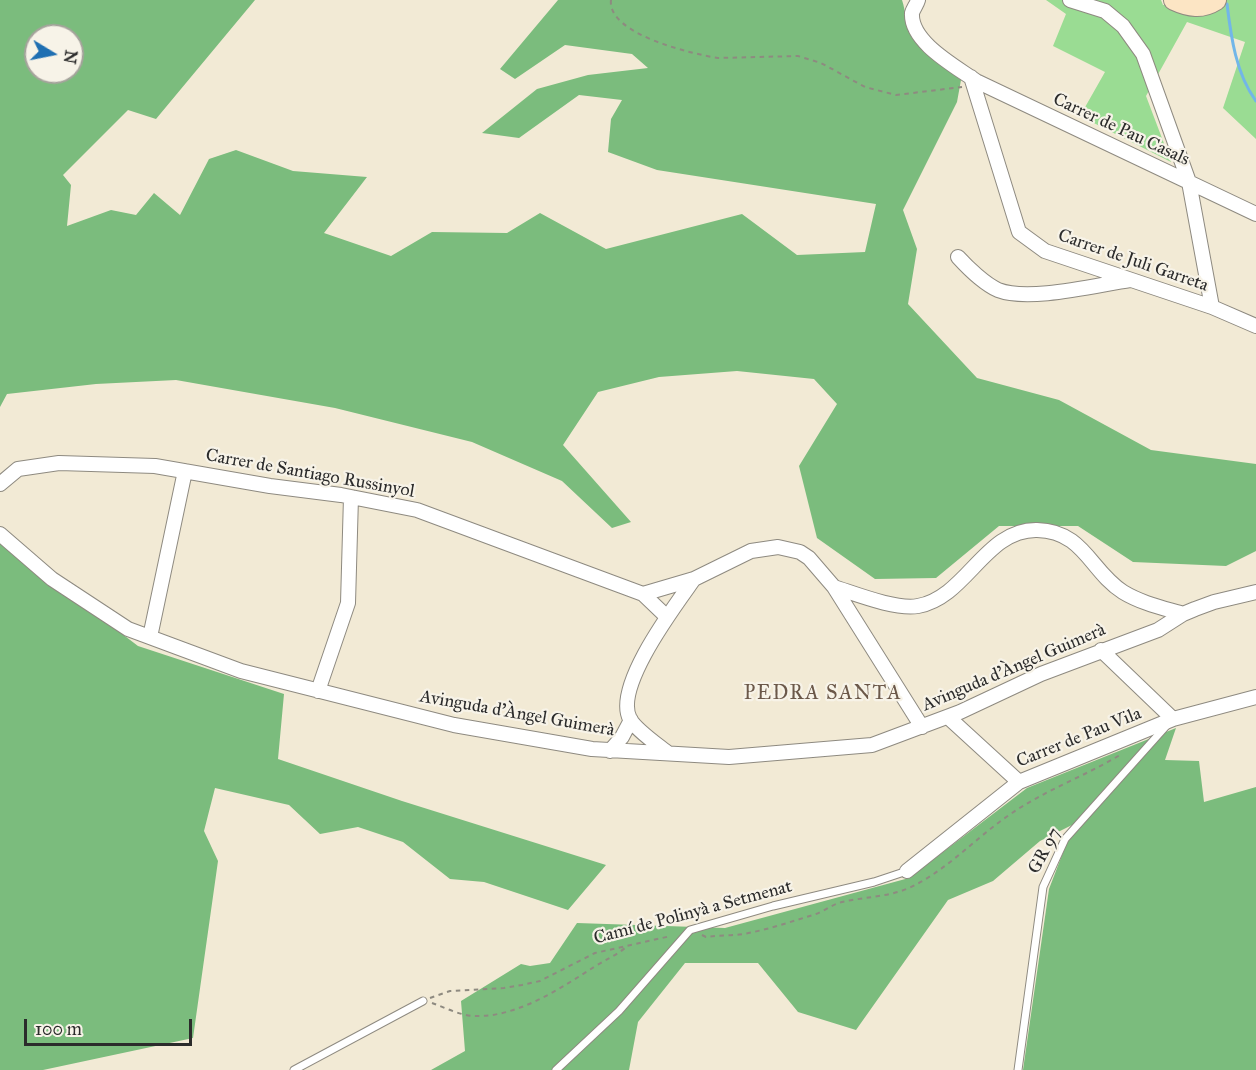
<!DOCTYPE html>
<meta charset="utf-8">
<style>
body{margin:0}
#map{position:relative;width:1256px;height:1070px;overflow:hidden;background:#f2ead5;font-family:"IM FELL Great Primer",serif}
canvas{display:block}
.north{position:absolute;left:24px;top:24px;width:60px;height:60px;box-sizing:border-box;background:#f7f3e8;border:2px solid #a5a39c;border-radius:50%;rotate:100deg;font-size:16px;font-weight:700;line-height:24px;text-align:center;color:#2b2b2b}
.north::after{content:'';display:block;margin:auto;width:21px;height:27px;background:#1f6fb2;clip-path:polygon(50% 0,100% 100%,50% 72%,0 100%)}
.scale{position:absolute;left:24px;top:1019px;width:168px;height:27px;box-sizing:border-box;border:3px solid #2b2b2b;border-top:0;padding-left:8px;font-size:18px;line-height:21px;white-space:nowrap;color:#2b2b2b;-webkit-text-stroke:4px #f7f3e8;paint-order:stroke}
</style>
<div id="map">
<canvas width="1256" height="1070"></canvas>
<div class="north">N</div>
<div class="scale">100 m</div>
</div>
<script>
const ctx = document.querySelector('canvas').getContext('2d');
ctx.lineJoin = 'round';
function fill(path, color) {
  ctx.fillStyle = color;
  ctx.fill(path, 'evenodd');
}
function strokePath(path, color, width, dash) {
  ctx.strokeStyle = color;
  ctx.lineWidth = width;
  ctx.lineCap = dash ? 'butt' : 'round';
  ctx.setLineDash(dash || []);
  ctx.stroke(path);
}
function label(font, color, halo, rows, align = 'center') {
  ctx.font = font + ' "IM FELL Great Primer",serif';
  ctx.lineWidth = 4.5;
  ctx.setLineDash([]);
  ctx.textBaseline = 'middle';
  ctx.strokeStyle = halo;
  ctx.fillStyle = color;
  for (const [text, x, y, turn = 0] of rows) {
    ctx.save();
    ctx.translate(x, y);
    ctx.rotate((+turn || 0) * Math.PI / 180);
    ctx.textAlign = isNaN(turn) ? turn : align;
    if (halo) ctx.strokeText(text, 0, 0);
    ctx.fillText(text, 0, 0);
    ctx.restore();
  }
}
fill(new Path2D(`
 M1046,0H1161L1163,5L1204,7L1213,0H1256V139L1223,108L1245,42L1187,22L1146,96L1171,162L1080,116L1105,72L1053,46L1066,14Z`), '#9adc93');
fill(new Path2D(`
 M0,0H255L156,119L128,110L63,175L71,185L67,226L111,210L136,215L154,193L180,215L209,159L236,150L293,171L367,177L324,233L391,256L432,232L507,233L540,213L606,249L742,214L797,255L865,252L876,204L657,170L608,152L611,119L622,100L579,95L519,138L482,133L537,89L588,75L648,68L632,54L565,45L515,79L500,69L558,0H902C906,12 906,25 911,36C917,47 950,71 961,80L957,102L903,210L917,249L908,304L977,378L1059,400L1151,450L1256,464V551L1226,566L1133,562L1078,526H999L936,578L875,579L817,538L799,466L837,404L814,379L737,371L659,377L598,392L563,445L631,522L612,528L562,481L472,442L335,408L176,380L96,384L7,394L0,407ZM36,36H72V72H36Z
 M0,541L138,646L284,694L278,759L402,801L606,865L568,910L484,882L450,879L403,842L358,827L320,834L289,805L215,788L204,831L218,861L193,1038L43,1070H0Z
 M1176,728L1165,760L1199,761L1204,802L1256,787V1070H1023L1049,889L1074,824L1040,841L993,881L948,900L856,1030L798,1012L758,963H685L638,1022L629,1070H431L465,1051L461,1001L521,964L530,966L550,963L577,923L725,928L909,878L1027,788Z`), '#7bbc7d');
strokePath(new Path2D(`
 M1227,4C1231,37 1236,74 1256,101`), '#72b6e8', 3);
const service = new Path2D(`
 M294,1070L423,1001
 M556,1070L619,1011L690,930L773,906L874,882L907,871
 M1018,1070L1043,887L1065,839L1167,725`);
const minor = new Path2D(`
 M918,0C917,4 913,9 912,13C910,42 955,66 976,81L1256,214
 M1070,0L1105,11L1123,26L1143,54L1189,182L1212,307
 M971,77L1019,232L1045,251L1212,307L1256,326
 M958,257C968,268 985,284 998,290C1029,302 1096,285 1130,280
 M0,484L18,469L59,463L155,466L270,486L341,495L417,510L643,594L667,617
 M0,534L52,579L128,629L241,671L454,725L592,749L729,757L872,745L960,712L1041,674L1158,630L1183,614L1195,609L1214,602L1256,592
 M834,587C856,594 896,610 918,606C967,597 985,529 1037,530C1084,531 1090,571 1123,592C1141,603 1163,608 1183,614
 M643,594L694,579L751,551L778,547L800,552L809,558L834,587L922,727
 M150,637L185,471
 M1101,650L1173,719
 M318,691L348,603L351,497
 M948,717L1019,782
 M610,751L622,737L631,720
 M668,753C658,745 636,730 630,719C613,687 675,606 694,579
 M907,871L1019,782L1173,719L1256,697`);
const secondary = new Path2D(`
 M1174,0C1189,7 1202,9 1216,0`);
strokePath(service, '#8e8a80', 9);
strokePath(minor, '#8e8a80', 16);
strokePath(secondary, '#8e8a80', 22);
strokePath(new Path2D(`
 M611,0C607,34 692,54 718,58L798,56L821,63L865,87L896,95L962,87
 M702,935L706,937C718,935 731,936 743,934C767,930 790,922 813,915C823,912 831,905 842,902C864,897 888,897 909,888C948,870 976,837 1012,813C1046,790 1085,776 1120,755
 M430,998L450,991L504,988L522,985L540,981L595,953L671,936
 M432,1003C446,1008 461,1016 476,1016C518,1017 561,988 594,967C605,960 615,956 625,948`), '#8e8a80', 2, [4.5, 4.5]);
strokePath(service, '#fff', 7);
strokePath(minor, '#fff', 14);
strokePath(secondary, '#fce5c4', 20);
label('18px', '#2b2b2b', '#f7f3e8', [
 ["Carrer de Pau Casals",1121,130,25],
 ["Carrer de Juli Garreta",1133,261,19],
 ["Carrer de Santiago Russinyol",310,474,10],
 ["Avinguda d'Àngel Guimerà",1014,668,-23],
 ["Avinguda d'Àngel Guimerà",517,714,10],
 ["Carrer de Pau Vila",1079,738,-22],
 ["GR 97",1045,851,-62],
 ["Camí de Polinyà a Setmenat",693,913,-15]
]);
ctx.letterSpacing = '1.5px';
label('20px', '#6b5849', '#f7f3e8', [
 ["PEDRA SANTA",823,694]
]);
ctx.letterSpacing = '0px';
</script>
